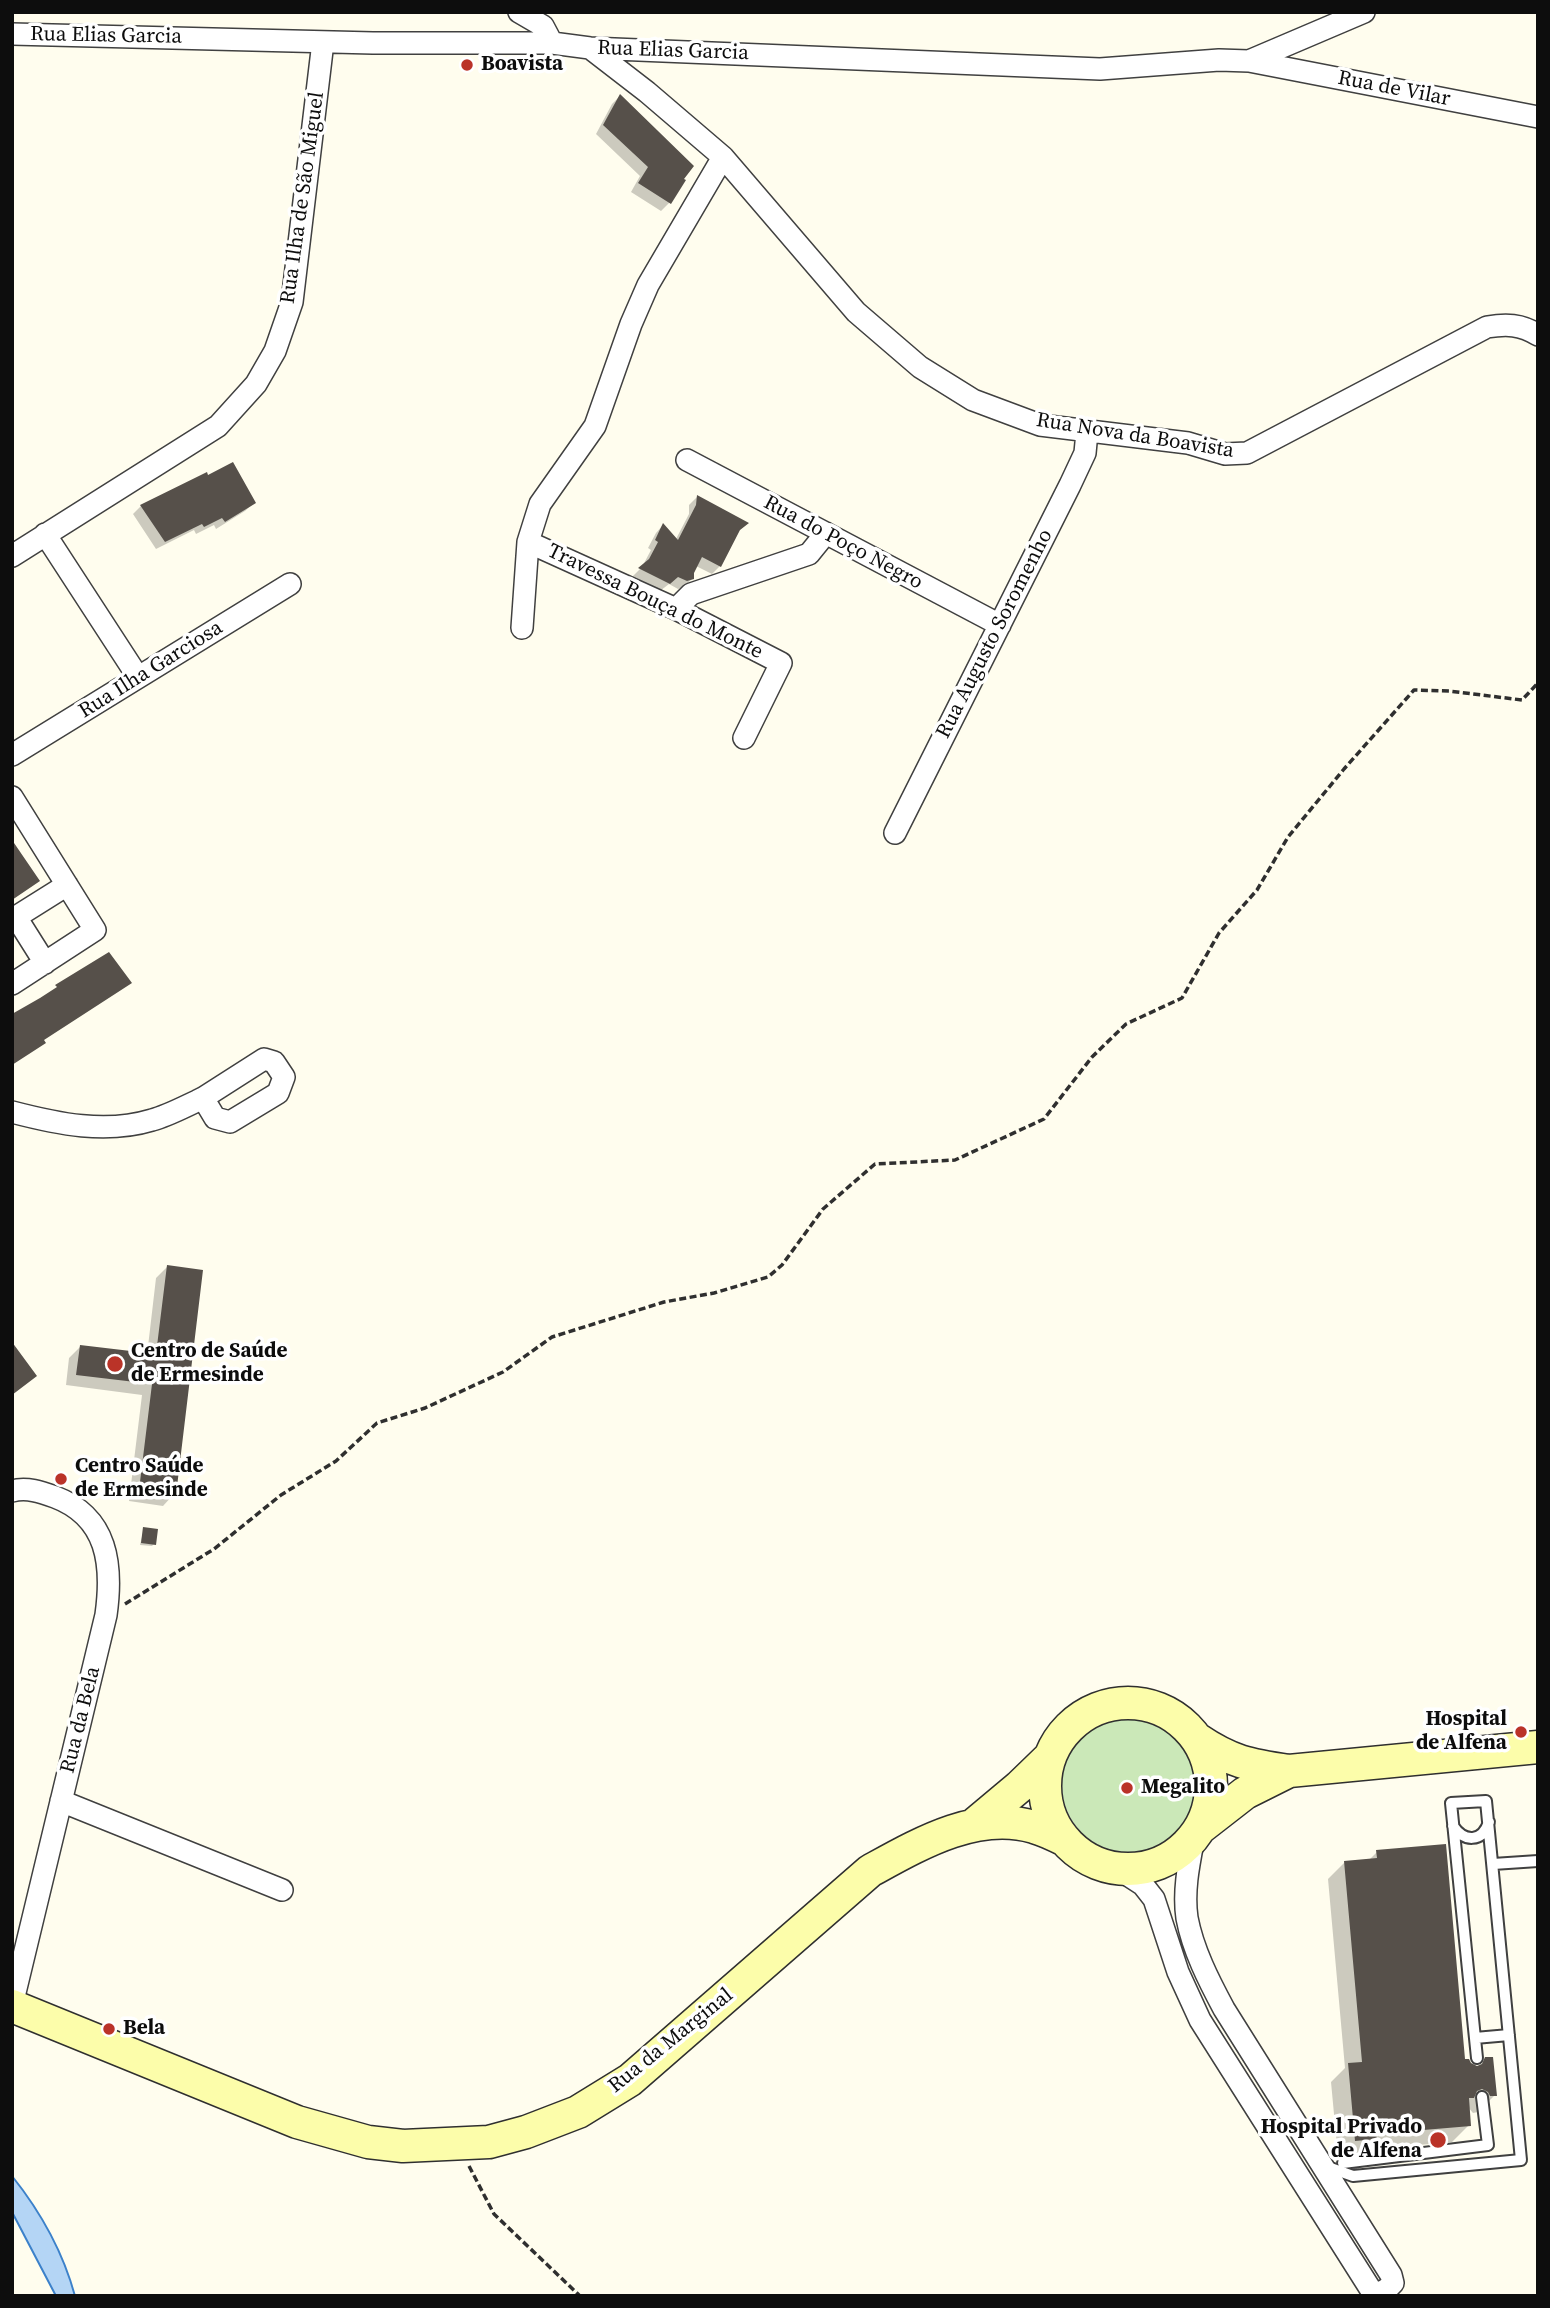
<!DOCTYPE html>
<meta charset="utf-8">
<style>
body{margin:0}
#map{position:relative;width:1550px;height:2308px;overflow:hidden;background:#fffdee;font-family:"Source Serif 4",serif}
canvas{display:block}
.frame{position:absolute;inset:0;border:14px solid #0d0d0d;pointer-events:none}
</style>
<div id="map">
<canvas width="1550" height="2308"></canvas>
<div class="frame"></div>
</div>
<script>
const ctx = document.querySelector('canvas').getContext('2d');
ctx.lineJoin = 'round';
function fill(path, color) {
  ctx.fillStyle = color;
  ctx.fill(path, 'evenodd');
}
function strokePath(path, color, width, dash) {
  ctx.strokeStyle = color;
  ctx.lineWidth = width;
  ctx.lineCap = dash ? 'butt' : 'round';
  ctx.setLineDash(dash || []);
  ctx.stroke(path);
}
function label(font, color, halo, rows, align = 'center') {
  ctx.font = font + ' "Source Serif 4",serif';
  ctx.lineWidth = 7;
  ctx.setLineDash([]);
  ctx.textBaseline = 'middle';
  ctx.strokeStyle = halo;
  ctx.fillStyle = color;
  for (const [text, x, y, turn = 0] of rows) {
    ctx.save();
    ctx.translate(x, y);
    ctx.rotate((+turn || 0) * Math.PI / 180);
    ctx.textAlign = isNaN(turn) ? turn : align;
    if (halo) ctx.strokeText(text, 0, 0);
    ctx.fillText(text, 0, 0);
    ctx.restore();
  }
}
fill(new Path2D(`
 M1062 1785a68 68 0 1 1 136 0a68 68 0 1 1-136 0Z`), '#cbe8b8');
const water = new Path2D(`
 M12,2176C40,2211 63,2252 75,2296H56L12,2212Z`);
fill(water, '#b4d5f5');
strokePath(water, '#3c81ca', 2);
fill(new Path2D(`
 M620,96L682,179L670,202L661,211L631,192L640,176L596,134L612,104Z
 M206,475L254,503L245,511L216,529L214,525L196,534L194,530L156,549L133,514L141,506Z
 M697,497L738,531L720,566L712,574L696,566L692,579L683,587L678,589L669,584L660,591L632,577L642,567L651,550L648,548L656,533L663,525L676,539L689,514V505Z
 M167,1267L174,1494L163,1506L129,1501L142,1395L66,1385L69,1358L80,1347L147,1355L156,1278Z
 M144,1529L154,1544L152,1546L140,1545Z
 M1377,1852L1463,2061L1477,2068L1486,2059L1495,2095L1478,2112L1473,2113L1468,2107L1469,2125L1452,2142L1363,2150L1358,2156L1338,2157L1331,2082L1345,2068L1328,1879L1345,1862L1368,1861Z`), '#0003');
fill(new Path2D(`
 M620,94L694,166L684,179L686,180L671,204L638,183L648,167L603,125Z
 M233,462L256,503L225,522L222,518L204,527L202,524L165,542L140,505L207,472L208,475Z
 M697,495L749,523L740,530L721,567L702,557L694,573V579L687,581L678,577L670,584L638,568L649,559L658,542L655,540L663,523L678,540L696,505Z
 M12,840L40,881L12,900Z
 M109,952L132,983L44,1040L46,1043L12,1065V1014L40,998L57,987L55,985Z
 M167,1265L203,1270L176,1495L139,1490L152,1384L76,1375L80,1345L156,1354Z
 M12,1342L37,1376L12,1395Z
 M143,1527L158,1529L156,1545L141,1543Z
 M1446,1844L1465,2059H1469L1471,2063L1477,2066L1482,2064L1485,2057H1493L1497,2096H1490L1488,2092L1482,2089L1477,2091L1474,2098H1469L1471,2126L1376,2134L1377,2139L1355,2141L1348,2063L1362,2062L1344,1861L1377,1858L1376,1850Z`), '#56504a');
const lane = new Path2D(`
 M1453,1826C1464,1842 1482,1843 1489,1822
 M1493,1864L1538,1861
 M1475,2038L1509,2035
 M1343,2163L1488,2145L1482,2097
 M1325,2166L1353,2176L1521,2160L1486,1801L1451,1803L1477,2058`);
const street = new Path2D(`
 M519,12L543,26L552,43
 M12,34L373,43H552L590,48L1100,69L1219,60L1249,61L1538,117
 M590,48L647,92L723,157L856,312L920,367L973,400L1040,425L1188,443L1225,454L1247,453L1487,327C1506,324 1521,324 1538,335
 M1249,61L1364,12
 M687,460L1000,625
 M45,534L138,677
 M528,542L676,609L781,663L744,738
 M12,556L218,426L256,384L275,351L292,302L323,42
 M676,609L691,594L809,554L826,533
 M522,628L528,542L540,504L595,426L631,324L648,285L723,157
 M12,755L290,584
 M12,797L95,930L12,984
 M895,833L1070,485L1085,453L1087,432
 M45,963L16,917L67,885
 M12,1112C58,1124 106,1134 152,1120C167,1116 182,1108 197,1101L203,1098L264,1059L274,1062L284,1077L278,1093L230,1122L215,1118L203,1098
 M12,1491C27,1487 41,1492 55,1497C108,1517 113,1565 106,1615L12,2005
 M61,1801L282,1890
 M1106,1866L1126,1874L1143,1885L1154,1899L1178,1972L1200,2020L1371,2290L1377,2293C1384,2292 1388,2289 1393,2283L1391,2275L1224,2009C1209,1981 1193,1950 1187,1918C1183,1891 1189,1863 1194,1837`);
const secondary = new Path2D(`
 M1045 1786a83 83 0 1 1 166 0a83 83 0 1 1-166 0Z
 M1197,1739C1231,1762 1249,1765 1289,1771L1538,1747
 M976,1823L1019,1787L1050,1757
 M1200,1828L1245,1793L1289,1771
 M12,2006L297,2122L368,2142L403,2146L489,2142L526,2132L578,2112L630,2080L870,1871C919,1844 977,1810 1034,1827C1045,1830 1055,1835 1065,1840`);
strokePath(lane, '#404040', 14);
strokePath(street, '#404040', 24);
strokePath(secondary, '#2f2f2f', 35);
strokePath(new Path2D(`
 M125,1604L214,1549L281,1495L336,1461L377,1423L425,1408L503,1372L552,1337L664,1302L714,1293L768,1277L782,1265L823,1209L875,1164L955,1160L1044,1119L1092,1057L1126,1024L1182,998L1219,933L1257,890L1288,837L1344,769L1414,690L1449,691L1522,700L1538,683
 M469,2166L494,2214L580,2296`), '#2f2f2f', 3.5, [7, 3.5]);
strokePath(lane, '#fff', 10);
strokePath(street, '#fff', 21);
strokePath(secondary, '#fcfdaa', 32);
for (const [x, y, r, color] of [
 [467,65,7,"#ba3328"],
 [115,1364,9,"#ba3328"],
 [61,1479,7,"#ba3328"],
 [1521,1732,7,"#ba3328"],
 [1127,1788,7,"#ba3328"],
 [109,2029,7,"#ba3328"],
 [1438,2140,9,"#ba3328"]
]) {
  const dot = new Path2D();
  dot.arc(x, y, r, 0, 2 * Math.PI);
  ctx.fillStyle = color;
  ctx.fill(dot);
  strokePath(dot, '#fff', 2.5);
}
label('21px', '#0d0d0d', '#fff', [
 ["Rua Elias Garcia",106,36,1],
 ["Rua Elias Garcia",673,51,2],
 ["Rua de Vilar",1394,89,11],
 ["Rua Ilha de São Miguel",303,198,-82],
 ["Rua Nova da Boavista",1135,436,9],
 ["Rua do Poço Negro",843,543,28],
 ["Travessa Bouça do Monte",655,602,26],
 ["Rua Augusto Soromenho",995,634,-63],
 ["Rua Ilha Garciosa",151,670,-32],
 ["Rua da Bela",81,1720,-76],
 ["Rua da Marginal",671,2041,-39]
]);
label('bold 21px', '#0d0d0d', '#fff', [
 ["Boavista",481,65],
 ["Centro de Saúde",131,1352],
 ["de Ermesinde",131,1376],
 ["Centro Saúde",75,1467],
 ["de Ermesinde",75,1491],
 ["Hospital",1507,1720,"right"],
 ["de Alfena",1507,1744,"right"],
 ["Megalito",1141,1788],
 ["Bela",123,2029],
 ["Hospital Privado",1422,2128,"right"],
 ["de Alfena",1422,2152,"right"]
], 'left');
</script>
